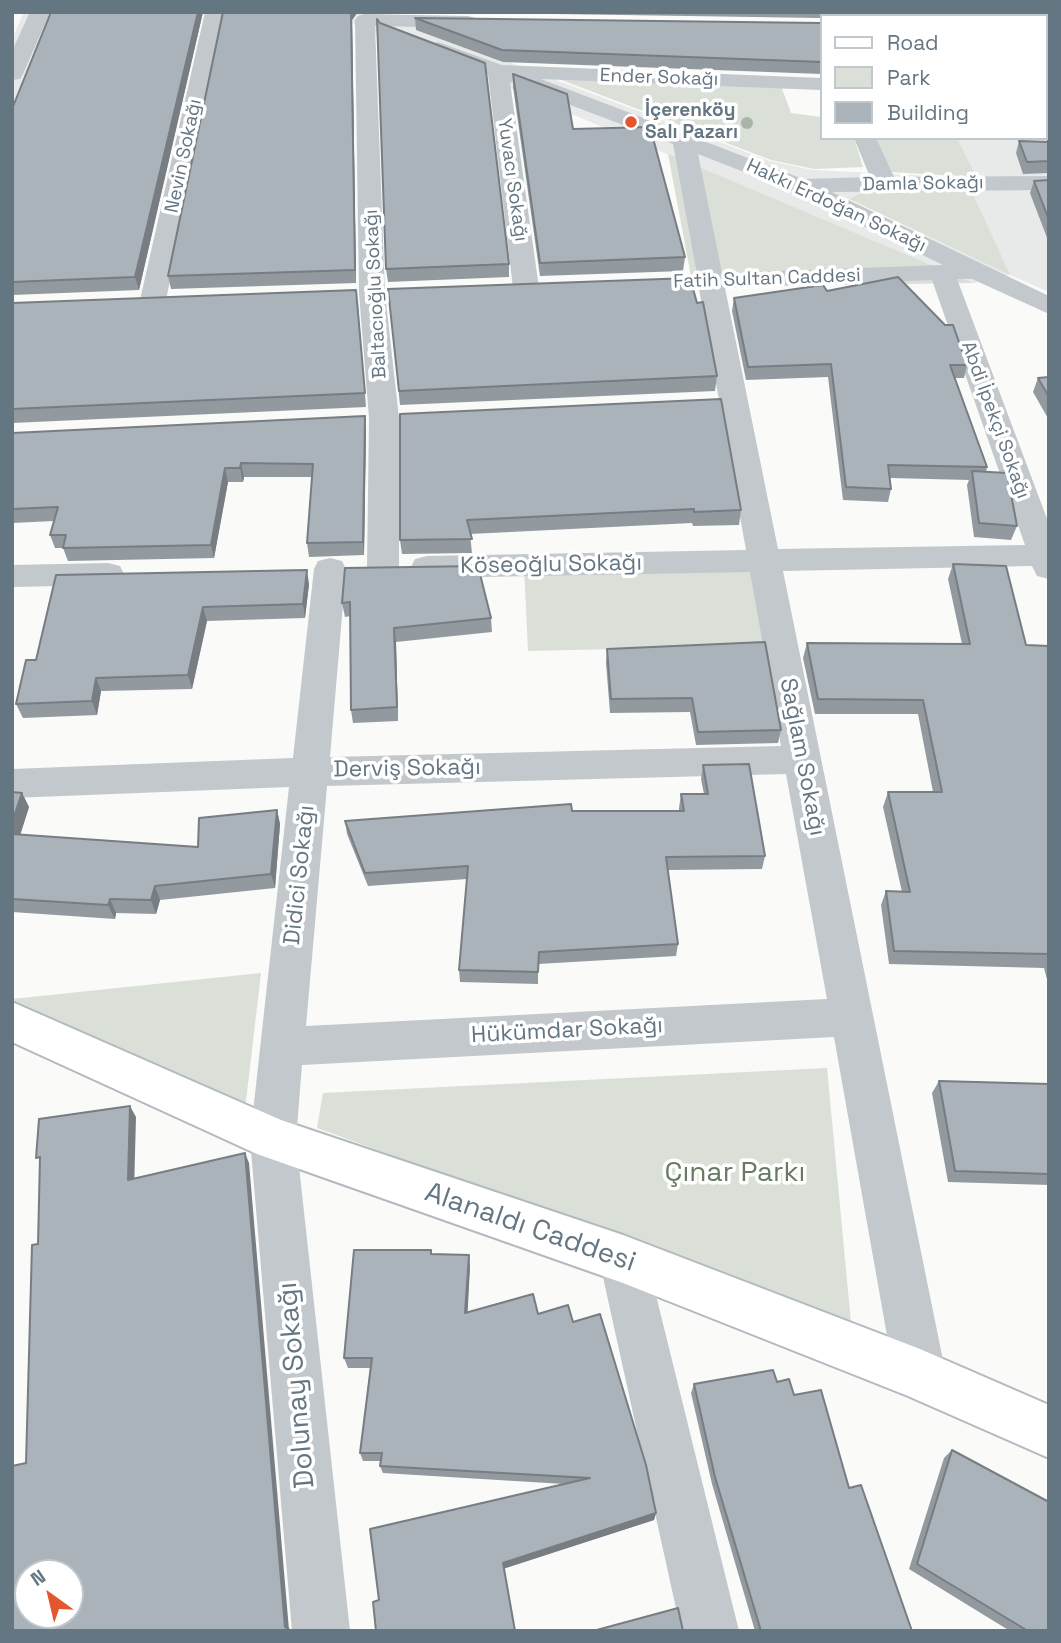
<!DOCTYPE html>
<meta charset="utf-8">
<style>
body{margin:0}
#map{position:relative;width:1061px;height:1643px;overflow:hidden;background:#fafaf8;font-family:"Space Grotesk",sans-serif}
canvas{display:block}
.frame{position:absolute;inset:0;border:14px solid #657683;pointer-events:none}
.legend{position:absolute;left:820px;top:14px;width:228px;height:126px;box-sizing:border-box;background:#fff;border:2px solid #c1c8cd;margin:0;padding:9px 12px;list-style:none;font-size:21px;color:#657683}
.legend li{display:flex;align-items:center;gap:14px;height:35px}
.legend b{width:35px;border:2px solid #c1c8cd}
.north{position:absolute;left:14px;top:1559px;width:70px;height:70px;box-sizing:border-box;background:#fff;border:2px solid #c1c8cd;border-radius:50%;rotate:326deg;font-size:19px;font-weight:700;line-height:28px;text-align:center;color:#657683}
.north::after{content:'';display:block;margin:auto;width:24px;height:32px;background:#e4572e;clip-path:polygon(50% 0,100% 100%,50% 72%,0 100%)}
</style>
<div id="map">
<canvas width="1061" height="1643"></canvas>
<div class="frame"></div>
<ul class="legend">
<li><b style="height:9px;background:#fff"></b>Road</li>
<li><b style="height:19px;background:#dadfd7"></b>Park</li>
<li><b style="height:19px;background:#aab3b9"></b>Building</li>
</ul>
<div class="north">N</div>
</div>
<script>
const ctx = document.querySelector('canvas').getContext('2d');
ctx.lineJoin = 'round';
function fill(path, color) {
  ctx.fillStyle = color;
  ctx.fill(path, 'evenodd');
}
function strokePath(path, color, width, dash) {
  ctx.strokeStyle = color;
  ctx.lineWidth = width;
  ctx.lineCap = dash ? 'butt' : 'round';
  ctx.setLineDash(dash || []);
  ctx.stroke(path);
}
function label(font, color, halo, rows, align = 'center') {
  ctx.font = font + ' "Space Grotesk",sans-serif';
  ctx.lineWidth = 7;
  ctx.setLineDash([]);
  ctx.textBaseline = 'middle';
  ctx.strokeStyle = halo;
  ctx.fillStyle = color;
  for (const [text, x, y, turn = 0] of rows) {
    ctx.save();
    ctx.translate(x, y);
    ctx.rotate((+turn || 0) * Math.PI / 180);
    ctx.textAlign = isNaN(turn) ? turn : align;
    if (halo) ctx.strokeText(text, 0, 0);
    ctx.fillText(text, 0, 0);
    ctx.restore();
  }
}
fill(new Path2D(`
 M24,12H55L12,119V39Z
 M320,12H377L770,161L813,170L974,178L957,138H1045V121H1049V292L1010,275L974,283L395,40ZM865,191L1010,274L847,200Z`), '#e8e9e9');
fill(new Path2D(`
 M1013,12H1049V121H1045V16H1014Z
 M559,79L781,86L791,113L821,117V138H854L863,167L814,169L771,160Z
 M876,138H957L976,177L888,172Z
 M668,154L974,283L693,287Z
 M971,190L1010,275L849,199L865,191Z
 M764,561L783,645L528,651L524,566Z
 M261,973L244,1118L12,1001V999Z
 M827,1068L851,1323L317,1128L323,1093Z`), '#dadfd7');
const secondary = new Path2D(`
 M12,1002L281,1120L623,1235L920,1349L1049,1405V1458L908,1396L623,1283L257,1154L12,1042Z`);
strokePath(secondary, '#b3babf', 4);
fill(new Path2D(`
 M30,12H50L23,74L20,79L12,80V51Z
 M205,12H225L166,300L162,306L153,308L144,306L140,300Z
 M365,14L468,16L475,18L478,22L475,26L468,28L375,26L385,293L399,418V568L395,576L383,579L371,576L367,568L369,418L359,293L355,20L358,16Z
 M438,42L502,65L821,78V90L541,79L803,179L870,177L854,138H876L894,177L1049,176V190L832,192L1049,296V314L972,279H957L1049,524V579L1037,576L1032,566L783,571L946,1375L938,1393L920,1401L902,1393L894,1375L834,1037L302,1065L296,1139L350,1631H292L250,1139L289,787L12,798V769L293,758L314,569L318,561L330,558L342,561L346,569L330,757L781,746L750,572L427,578L415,575L411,567L415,559L427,556L746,550L699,289L677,288L673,282L677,276L697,274L673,144L510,82L539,288L535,294L526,296L517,294L513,288L488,74L431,52L428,48L431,44ZM698,154L790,190L943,265L722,273ZM932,280L1025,545L778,549L725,288ZM786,774L827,999L306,1026L327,786Z
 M108,563L120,566L124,574L120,582L108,585L12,587V565Z
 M623,1235L640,1242L647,1259L739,1631H681L599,1259L606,1242Z`), '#c3c8cc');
fill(secondary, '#fff');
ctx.fillStyle = '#aab4a7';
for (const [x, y] of [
 [747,123]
]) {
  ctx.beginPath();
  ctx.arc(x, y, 6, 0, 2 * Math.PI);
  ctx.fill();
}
fill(new Path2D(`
 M51,12H203L139,290L12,295V109Z
 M223,12L357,13L352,20L356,283L171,289L168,276Z
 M422,12H984L987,16H821V20V18Z
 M415,18L821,23V74L503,62L416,30Z
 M513,74L573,129L685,257L683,271L540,276L513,87Z
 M1019,141L1049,142V173L1023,174L1016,153Z
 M1049,180V243L1030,193L1034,181Z
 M509,264V277L388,282L386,269Z
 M388,289L717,376L715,391L400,405Z
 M827,291L967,365L964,378H955L987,467L986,472L1017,526L1011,540L974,537L967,485L969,480L890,478L891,489L888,502L843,500L828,377L746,380L732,311L734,298Z
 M12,303L358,304L366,407L12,423Z
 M1049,377V420L1033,392L1038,378Z
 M400,414L741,510L739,525L693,526L692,523L470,534L472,553L402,554L400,540Z
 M366,430L364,555L309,557L307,543L312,477H244L243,482H228L214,558L68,561L63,548H55L50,535L54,521L12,523V433Z
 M953,564L1026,645L1049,646V987L1044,968L889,964L881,905L886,891L902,892L883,807L888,792H933L918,714H815L803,658L807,643L962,644L948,579Z
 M345,568L491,618L492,632L396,642L398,721L353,723L351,710L350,616L345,617L342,603Z
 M56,575L309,584L305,618L207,621L192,689L101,691L97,715L23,718L16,704L36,660Z
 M607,649L781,730L778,743L696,745L690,712L610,713L606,663Z
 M703,765L765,856L762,869L668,870L678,944L676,956L538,964V984L460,982L459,970L467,879L368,886L347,834L345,821L572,811H679V808L681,794H704L701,779Z
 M12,792L22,793L29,807L20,835L198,847L277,810L280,824L275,888L160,900L156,914L116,913L115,919L12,912Z
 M939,1081L1049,1084V1185L948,1182L932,1093Z
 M432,1254L470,1266L467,1313L538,1314L573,1322L656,1513L654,1520L504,1568L379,1600L564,1484L383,1473L380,1466V1461H363L360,1453L370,1368H348L344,1358Z
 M777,1382L794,1395L849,1488L912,1631H755L712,1484L691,1393L694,1384Z
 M952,1450L1049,1631H1010L909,1569L944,1458Z`), '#929a9f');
fill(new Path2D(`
 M198,12H203L139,290L135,277Z
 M351,12H362L357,13L352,20L356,283L355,270Z
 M365,416L366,430L364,555L363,542Z
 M241,463L244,477L243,482L240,468Z
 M225,468L228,482L214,558L211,545Z
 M307,570L309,584L305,618L303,604Z
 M203,607L207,621L192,689L188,675Z
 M394,628L396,642L398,721L397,707Z
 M96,678L101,691L97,715L92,701Z
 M22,793L29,807L16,848L12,842V822Z
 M277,810L280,824L275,888L271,874Z
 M155,886L160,900L156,914L151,900Z
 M110,899L116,913L115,919L108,905Z
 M130,1106L136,1117L134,1191L128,1180Z
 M245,1153L249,1163L289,1630L292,1631H286L285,1627Z
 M469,1255L470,1266L467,1324L465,1313Z
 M656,1513L654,1520L503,1569V1563Z`), '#777d82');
const building = new Path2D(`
 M51,12H198L135,277L12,282V109Z
 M223,12H351L355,270L168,276Z
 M824,12H984L987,16H825Z
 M415,18L821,23V62L502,50Z
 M377,19L380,23L485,63L509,264L386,269Z
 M513,74L567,94L573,129L650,127L685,257L540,263Z
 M1019,141L1049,142V161L1027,162Z
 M1049,180V220L1034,181Z
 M898,277L945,325H953L967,365H950L987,467L888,465L891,489L846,487L831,364L748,367L734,298L823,285L827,291Z
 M690,278L697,303L703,302L717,376L399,391L388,289Z
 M356,290L365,393L12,409V303Z
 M1049,377V397L1038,378Z
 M721,399L741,510L694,512V509L467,520L472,539L400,540V414Z
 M365,416L363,542L307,543L313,464L241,463L240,468H225L211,545L63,548L66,535H50L58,507L12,509V433Z
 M972,471L1007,473L1017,526L979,523Z
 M953,564L1006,566L1026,645L1049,646V954L894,951L886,891L910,892L888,792H942L923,700L818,699L807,643L970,644Z
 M478,566L491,618L394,628L397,707L351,710L350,602L342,603L345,568Z
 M307,570L303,604L203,607L188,675L96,678L92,701L16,704L26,660H36L56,575Z
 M765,642L781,730L698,732L692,698L611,699L607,649Z
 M749,764L765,856L666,857L678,944L539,952L538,972L459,970L468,866L365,873L345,821L571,804L572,811H684L681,794H708L703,765Z
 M12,792L22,793L12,822Z
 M277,810L271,874L155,886L151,900L110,899L108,905L12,899V834L198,847L199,818Z
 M939,1081L1049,1084V1174L955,1171Z
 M130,1106L128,1180L245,1153L285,1627L290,1630L286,1631H12V1466L26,1463L32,1245L38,1244L40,1157L36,1158L39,1119ZM28,1573H70V1615H28Z
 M354,1250H431V1254L469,1255L465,1313L533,1294L538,1314L568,1305L573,1322L600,1314L646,1465L656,1513L503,1563L515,1631H376L373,1602L379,1600L370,1529L590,1478L380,1466L382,1453H360L372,1358H344Z
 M773,1370L777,1382L789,1379L794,1395L821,1390L849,1488L861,1485L912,1631H761L715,1477L694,1384Z
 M952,1450L1049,1502V1631H1028L917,1564Z
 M678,1608L683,1631H593Z`);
fill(building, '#aab3b9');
strokePath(building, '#777d82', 2);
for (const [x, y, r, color] of [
 [631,122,7,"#e4572e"]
]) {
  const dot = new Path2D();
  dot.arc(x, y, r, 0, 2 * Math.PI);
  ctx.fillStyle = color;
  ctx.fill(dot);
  strokePath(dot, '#fff', 2.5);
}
label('19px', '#657683', '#fff', [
 ["Ender Sokağı",659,78,2],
 ["Nevin Sokağı",184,156,-78],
 ["Yuvacı Sokağı",512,180,82],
 ["Damla Sokağı",923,184,-1],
 ["Hakkı Erdoğan Sokağı",836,206,25],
 ["Fatih Sultan Caddesi",767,279,-2],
 ["Baltacıoğlu Sokağı",376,294,-93],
 ["Abdi İpekçi Sokağı",995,420,70]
]);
label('bold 19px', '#657683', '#fff', [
 ["İçerenköy",645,111],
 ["Salı Pazarı",645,133]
], 'left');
label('23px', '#657683', '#fff', [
 ["Köseoğlu Sokağı",551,565,-1],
 ["Sağlam Sokağı",802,757,79],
 ["Derviş Sokağı",407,769,-1],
 ["Didici Sokağı",300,875,-84],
 ["Hükümdar Sokağı",567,1031,-3]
]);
label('28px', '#687a64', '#fff', [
 ["Çınar Parkı",735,1173]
]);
label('28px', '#657683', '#fff', [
 ["Alanaldı Caddesi",530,1228,19],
 ["Dolunay Sokağı",297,1385,-95]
]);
</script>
